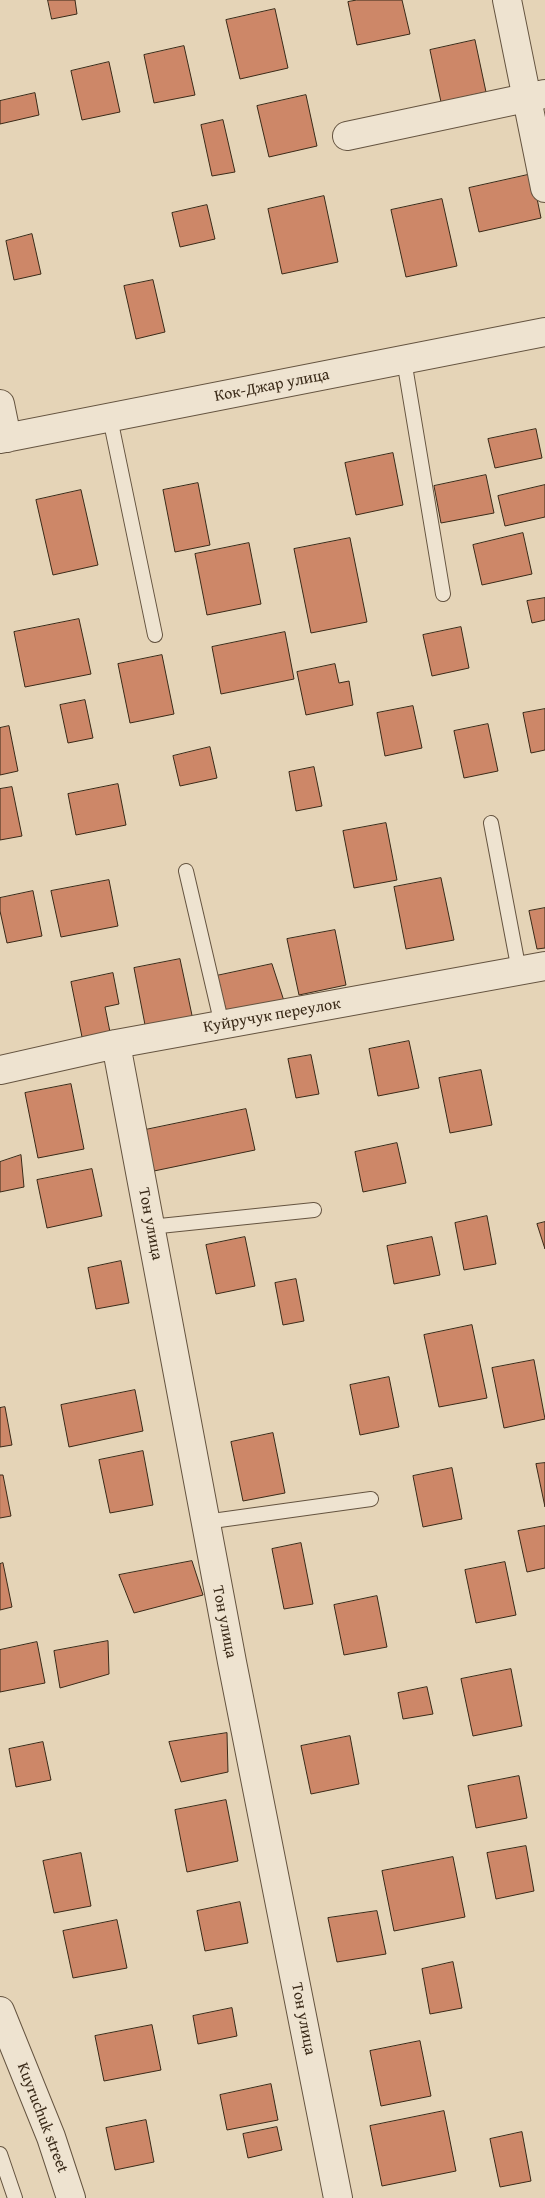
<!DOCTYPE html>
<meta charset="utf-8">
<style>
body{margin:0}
canvas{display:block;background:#e5d4b7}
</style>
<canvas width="545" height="2198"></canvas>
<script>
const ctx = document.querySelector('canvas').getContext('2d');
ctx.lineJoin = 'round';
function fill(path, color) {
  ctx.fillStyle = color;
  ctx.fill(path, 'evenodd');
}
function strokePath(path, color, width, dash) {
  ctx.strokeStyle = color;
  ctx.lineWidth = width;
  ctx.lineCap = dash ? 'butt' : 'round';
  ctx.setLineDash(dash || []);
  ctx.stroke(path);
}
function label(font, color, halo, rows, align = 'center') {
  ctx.font = font + ' "Gentium Book Plus",serif';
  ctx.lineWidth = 4;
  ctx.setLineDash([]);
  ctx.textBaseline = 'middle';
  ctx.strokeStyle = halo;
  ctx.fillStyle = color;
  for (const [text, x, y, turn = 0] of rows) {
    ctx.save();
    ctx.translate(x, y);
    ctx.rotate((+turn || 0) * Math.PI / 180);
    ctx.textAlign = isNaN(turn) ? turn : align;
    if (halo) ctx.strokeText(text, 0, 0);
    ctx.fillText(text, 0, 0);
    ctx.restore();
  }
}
const building = new Path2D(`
 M48,0H75L77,14L52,19Z
 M357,0H402L410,34L357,45L348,2Z
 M275,9L288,68L240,79L226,20Z
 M475,40L486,92L441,102L430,50Z
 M184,46L195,95L154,103L144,55Z
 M109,62L120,112L82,120L71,71Z
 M35,93L39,115L0,124V101Z
 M306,95L317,146L269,157L257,106Z
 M223,120L235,172L212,176L201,125Z
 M532,174L541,218L479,232L469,188Z
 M324,196L338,262L282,274L268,209Z
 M442,199L457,266L406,277L391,210Z
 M207,205L215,239L180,247L172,213Z
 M32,234L41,274L14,280L6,241Z
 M153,280L165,332L136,339L124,286Z
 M536,429L542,458L495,468L488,439Z
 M393,453L403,505L356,515L345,463Z
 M486,475L494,513L441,523L434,486Z
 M198,483L210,545L175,552L163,490Z
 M545,485V517L505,526L498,496Z
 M81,490L98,565L53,575L36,500Z
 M523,533L532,574L482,585L473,545Z
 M350,538L367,622L311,633L294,549Z
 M249,543L261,604L207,615L195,554Z
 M545,598V620L532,623L527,601Z
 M79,619L91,674L25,687L14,632Z
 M461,627L469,668L432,676L423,635Z
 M285,632L294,679L221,694L212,647Z
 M162,655L174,714L130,723L118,664Z
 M335,664L339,683L349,681L353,705L306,715L297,672Z
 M85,700L93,738L68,743L60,705Z
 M413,706L422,748L385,756L377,713Z
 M545,709V750L531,753L523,713Z
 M488,724L498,771L464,778L454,731Z
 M9,726L18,771L0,775V728Z
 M210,747L217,778L180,786L173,756Z
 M314,767L322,806L296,811L289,772Z
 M118,784L126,825L76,835L68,794Z
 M12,787L22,836L0,840V789Z
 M386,823L397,880L354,888L343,831Z
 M441,878L454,940L406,949L394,887Z
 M109,880L118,926L61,937L51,891Z
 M33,891L42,936L7,943L0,911V898Z
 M545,908V948L537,949L529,911Z
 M335,930L346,985L299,995L287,939Z
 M180,959L193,1020L146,1030L134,968Z
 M272,964L284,1001L227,1013L216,976Z
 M113,973L119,1004L105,1007L110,1032L82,1037L71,982Z
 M409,1041L419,1088L378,1096L369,1049Z
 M311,1055L319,1094L296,1098L288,1059Z
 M481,1070L492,1125L450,1133L439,1078Z
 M71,1084L84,1149L38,1158L25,1093Z
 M246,1109L255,1150L154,1171L145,1130Z
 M397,1143L406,1183L363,1192L355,1152Z
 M21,1155L24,1187L0,1192V1162Z
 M92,1169L102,1216L47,1228L37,1180Z
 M487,1216L496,1264L464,1270L455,1223Z
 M545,1222V1249L537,1224Z
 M245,1237L255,1286L216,1294L206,1245Z
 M432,1237L440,1275L394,1284L387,1246Z
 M121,1261L129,1303L96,1309L88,1268Z
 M296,1279L304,1321L283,1325L275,1283Z
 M472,1325L487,1398L439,1407L424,1335Z
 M534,1360L545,1419L504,1428L492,1368Z
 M389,1377L399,1427L360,1435L350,1385Z
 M135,1390L143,1431L69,1447L61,1405Z
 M5,1407L12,1445L0,1447V1408Z
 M273,1433L285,1493L243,1501L231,1442Z
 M143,1451L153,1505L110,1513L99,1460Z
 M545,1463V1507L536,1464Z
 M452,1468L462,1519L423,1527L413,1476Z
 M0,1475H3L11,1516L0,1518Z
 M545,1526V1568L527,1572L518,1531Z
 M301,1543L313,1604L284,1609L272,1549Z
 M192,1561L203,1595L134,1613L119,1575Z
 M505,1562L516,1615L476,1623L465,1570Z
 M3,1563L12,1607L0,1610V1564Z
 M377,1596L387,1647L344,1655L334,1605Z
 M108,1641L109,1674L60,1688L54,1651Z
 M37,1642L45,1683L0,1692V1650Z
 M511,1669L522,1726L473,1736L461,1679Z
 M427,1687L433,1714L403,1719L398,1693Z
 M227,1733L228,1772L181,1782L169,1742Z
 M350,1736L359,1784L311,1794L301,1746Z
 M43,1742L51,1780L16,1787L9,1749Z
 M519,1776L527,1818L476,1828L468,1786Z
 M226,1800L238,1861L187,1872L175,1810Z
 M526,1846L534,1891L496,1899L487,1853Z
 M81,1853L91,1906L54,1913L43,1861Z
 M453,1857L465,1917L394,1931L382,1871Z
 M240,1902L248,1943L205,1951L197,1911Z
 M377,1911L386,1954L337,1962L328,1918Z
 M117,1920L127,1968L73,1978L63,1931Z
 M453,1962L462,2008L430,2014L422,1969Z
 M232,2008L237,2036L198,2044L193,2016Z
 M152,2025L161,2070L104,2081L95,2036Z
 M420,2041L431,2096L381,2106L370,2051Z
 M271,2084L278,2120L227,2130L220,2095Z
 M444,2111L456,2171L382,2186L370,2126Z
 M146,2120L154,2162L115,2170L106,2128Z
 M277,2127L282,2150L248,2158L243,2134Z
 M522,2132L531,2181L500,2187L490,2139Z`);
fill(building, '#cd8768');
strokePath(building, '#3a2a18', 1);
const service = new Path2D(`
 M404,360L443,594
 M110,418L155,635
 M491,823L519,971
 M186,871L222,1025
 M150,1227L314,1210
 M205,1522L371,1499
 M0,2154L15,2198`);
const minor = new Path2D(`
 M507,0L545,188
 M347,136L545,94
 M0,404L7,438
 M0,439L545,332
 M116,1044L232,1662L338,2198
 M0,1070L116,1044L545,966
 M0,2011L51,2137L71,2198`);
strokePath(service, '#655440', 16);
strokePath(minor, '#655440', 30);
strokePath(service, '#eee3d0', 14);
strokePath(minor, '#eee3d0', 28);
label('16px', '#3a2a18', '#eee3d0', [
 ["Кок-Джар улица",272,386,-11],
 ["Куйручук переулок",272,1016,-10],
 ["Тон улица",150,1224,79],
 ["Тон улица",224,1622,79],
 ["Тон улица",303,2019,79],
 ["Kuyruchuk street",42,2118,69]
]);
</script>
